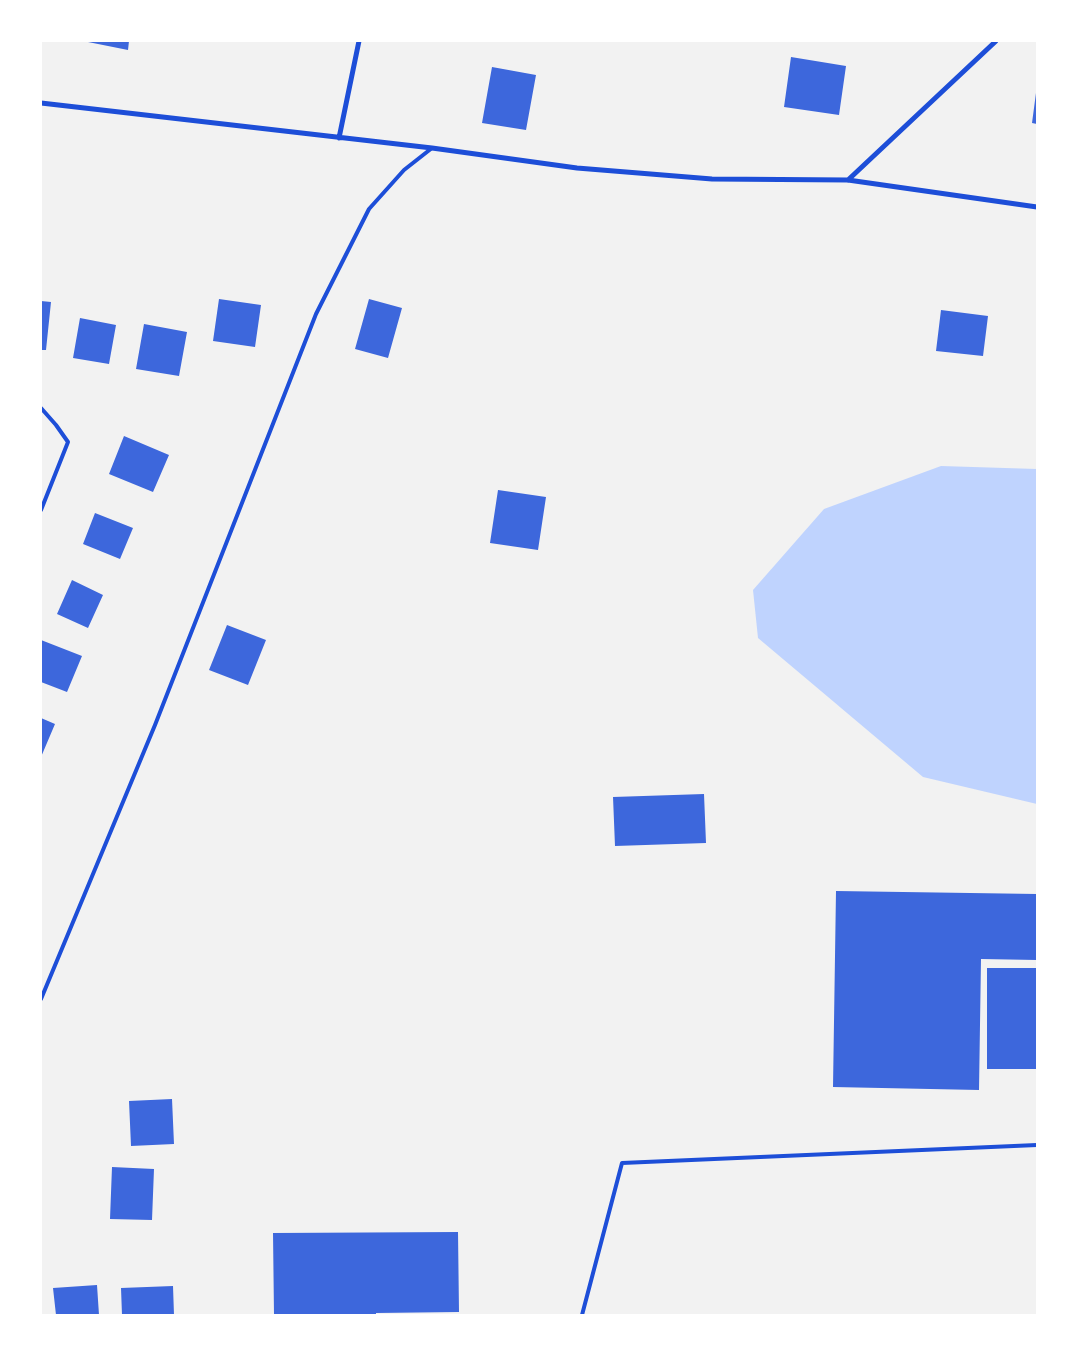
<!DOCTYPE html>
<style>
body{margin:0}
#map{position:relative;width:1078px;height:1356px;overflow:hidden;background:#f2f2f2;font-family:"Source Sans 3",sans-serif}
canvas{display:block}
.frame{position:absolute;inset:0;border:42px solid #fff;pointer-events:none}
</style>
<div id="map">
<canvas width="1078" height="1356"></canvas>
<div class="frame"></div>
</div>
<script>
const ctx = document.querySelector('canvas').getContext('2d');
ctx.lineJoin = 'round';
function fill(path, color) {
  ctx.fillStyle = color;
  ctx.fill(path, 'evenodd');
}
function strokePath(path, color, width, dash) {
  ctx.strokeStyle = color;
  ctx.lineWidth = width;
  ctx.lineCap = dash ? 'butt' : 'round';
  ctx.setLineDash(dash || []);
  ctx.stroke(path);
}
fill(new Path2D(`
 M941,466L1037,469V804L923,777L758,638L753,590L824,509Z`), '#bfd3fe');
fill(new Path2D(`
 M83,41H129L128,50Z
 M791,57L846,66L839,115L784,107Z
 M492,67L536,75L526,130L482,123Z
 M1036,93H1037V124L1032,123Z
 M219,299L261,305L255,347L213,341Z
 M369,299L402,308L388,358L355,349Z
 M41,301L51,302L46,350H41Z
 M941,310L988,316L983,356L936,351Z
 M80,318L116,325L109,364L73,358Z
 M144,324L187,332L179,376L136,369Z
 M124,436L169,455L153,492L109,474Z
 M498,490L546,497L538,550L490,543Z
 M95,513L133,528L120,559L83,544Z
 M72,580L103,595L88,628L57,614Z
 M227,625L266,640L248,685L209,670Z
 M41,640L82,656L67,692L41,682Z
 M41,718L55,724L41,757Z
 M704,794L706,843L615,846L613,797Z
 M836,891L1037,894V960L981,959L979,1090L833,1087Z
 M987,968H1037V1069H987Z
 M172,1099L174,1144L131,1146L129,1101Z
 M112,1167L154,1169L152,1220L110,1219Z
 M458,1232L459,1312L376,1313V1315H274L273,1233Z
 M97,1285L99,1315H56L53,1288Z
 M173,1286L174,1315H122L121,1288Z`), '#3d67dc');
strokePath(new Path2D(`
 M41,408L56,425L68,442L41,510
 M41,999L155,725L316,314L369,209L404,170L432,148
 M582,1315L622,1163L1037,1145`), '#1d4ed8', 4);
strokePath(new Path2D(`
 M41,103L432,148L577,168L712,179L848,180L1037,207
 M339,138L359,41
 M848,180L996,41`), '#1d4ed8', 5);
</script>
